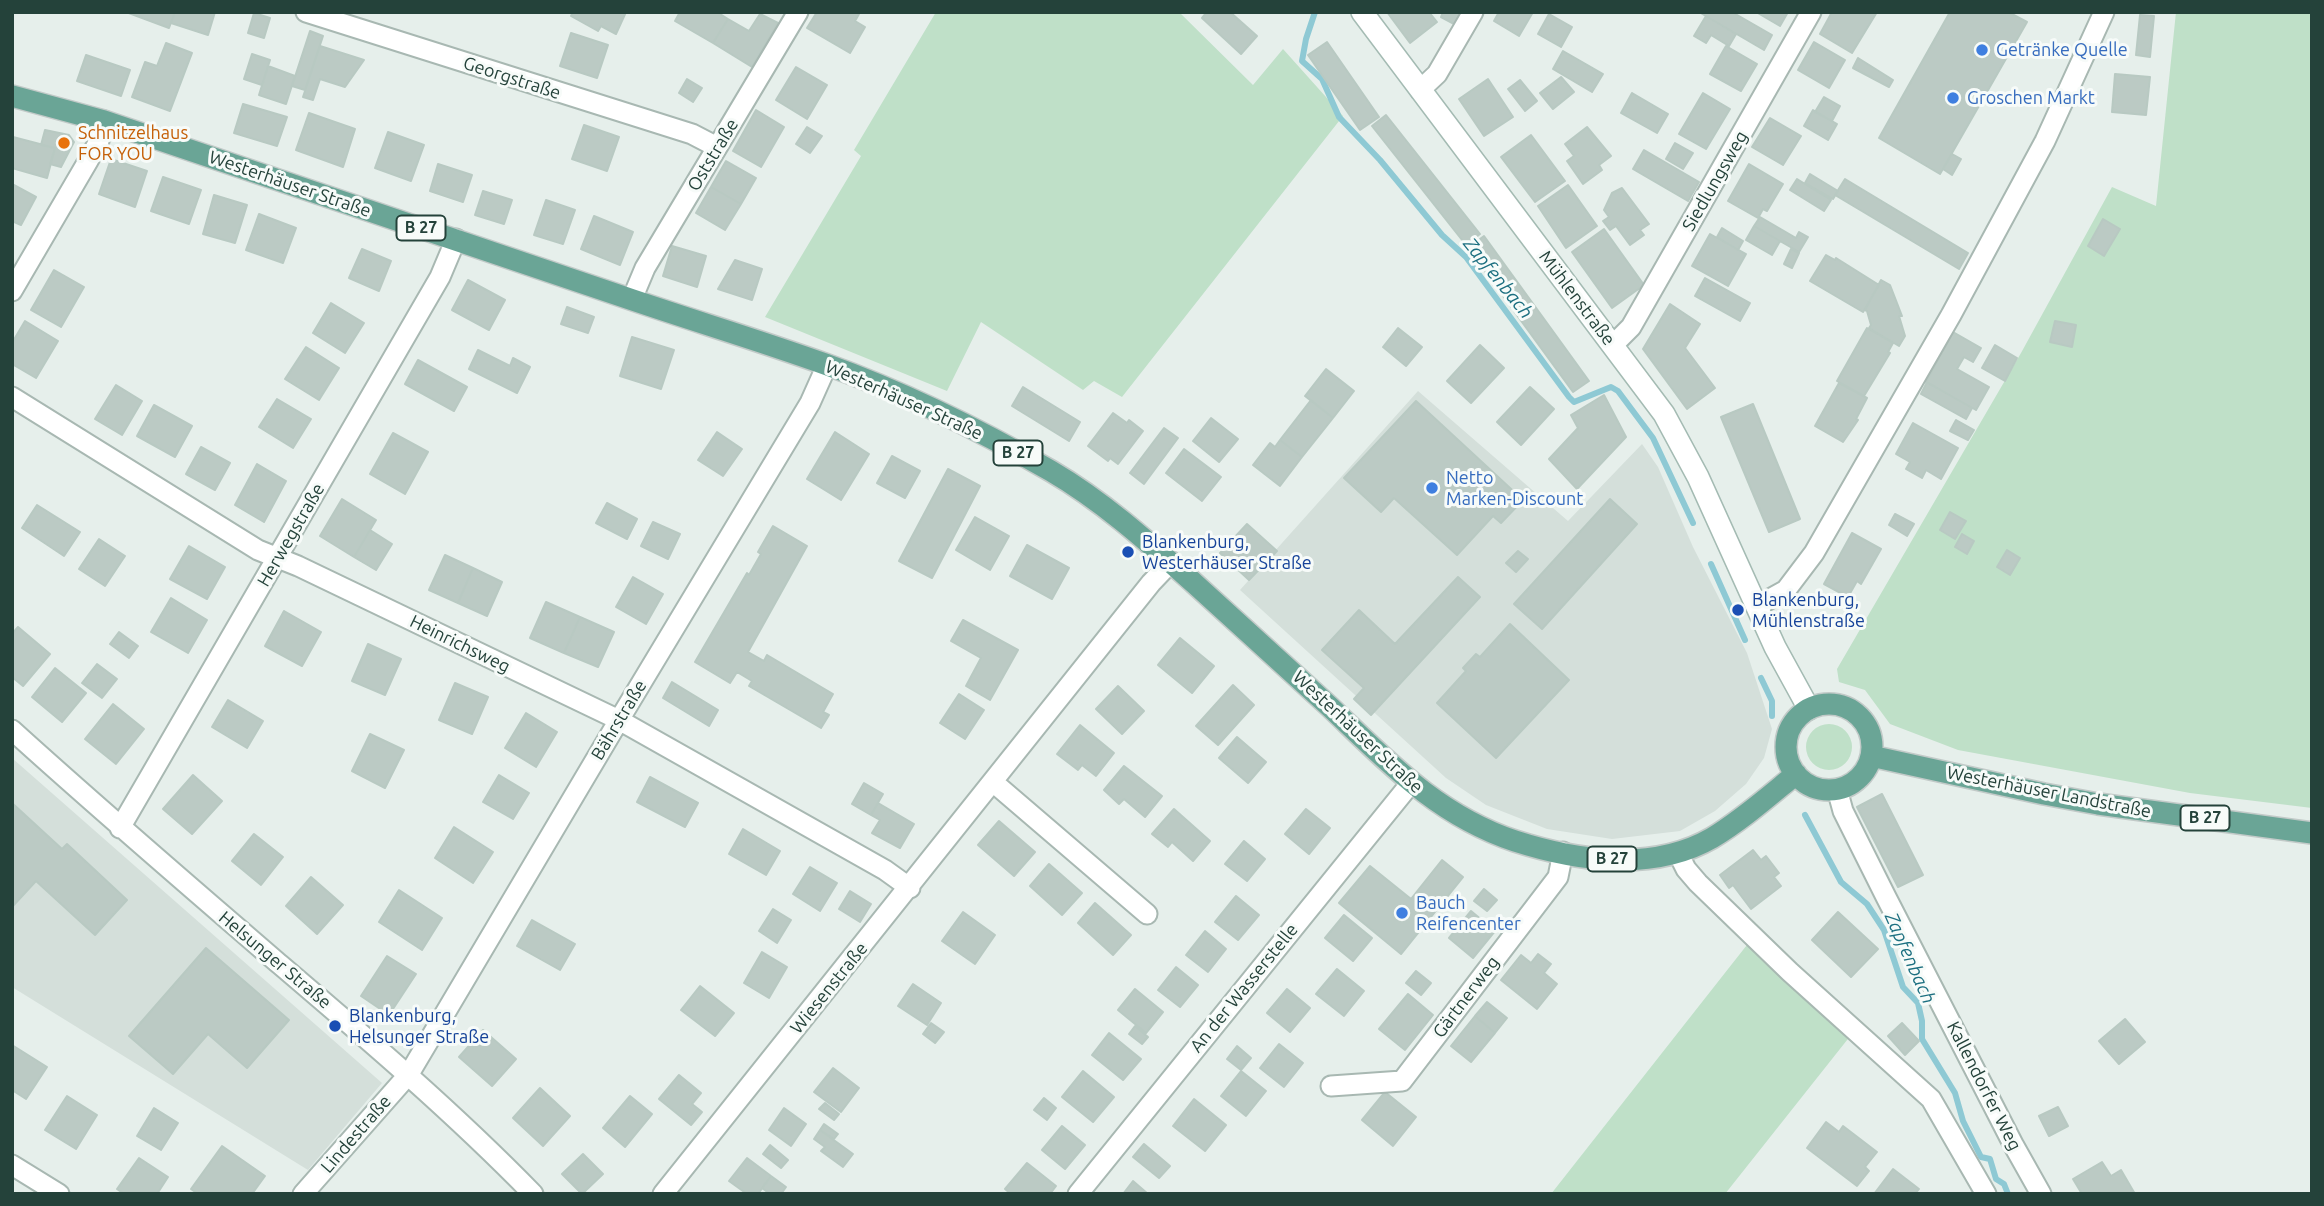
<!DOCTYPE html>
<meta charset="utf-8">
<style>
body{margin:0}
#map{position:relative;width:2324px;height:1206px;overflow:hidden;background:#e6efeb;font-family:Ubuntu,sans-serif}
canvas{display:block}
.frame{position:absolute;inset:0;border:14px solid #24423a;pointer-events:none}
</style>
<div id="map">
<canvas width="2324" height="1206"></canvas>
<div class="frame"></div>
</div>
<script>
const ctx = document.querySelector('canvas').getContext('2d');
ctx.lineJoin = 'round';
function fill(path, color) {
  ctx.fillStyle = color;
  ctx.fill(path, 'evenodd');
}
function strokePath(path, color, width, dash) {
  ctx.strokeStyle = color;
  ctx.lineWidth = width;
  ctx.lineCap = dash ? 'butt' : 'round';
  ctx.setLineDash(dash || []);
  ctx.stroke(path);
}
function label(font, color, halo, rows, align = 'center') {
  ctx.font = font + ' Ubuntu,sans-serif';
  ctx.lineWidth = 6;
  ctx.setLineDash([]);
  ctx.textBaseline = 'middle';
  ctx.strokeStyle = halo;
  ctx.fillStyle = color;
  for (const [text, x, y, turn = 0] of rows) {
    ctx.save();
    ctx.translate(x, y);
    ctx.rotate((+turn || 0) * Math.PI / 180);
    ctx.textAlign = isNaN(turn) ? turn : align;
    if (halo) ctx.strokeText(text, 0, 0);
    ctx.fillText(text, 0, 0);
    ctx.restore();
  }
}
fill(new Path2D(`
 M1418,391L1568,521L1642,444L1658,467L1693,547L1747,653L1772,729L1764,758L1746,784L1715,811L1680,831L1612,839L1547,829L1486,805L1446,778L1240,590Z
 M12,758L382,1083L308,1170L12,987Z`), '#d4dfda');
fill(new Path2D(`
 M936,12H1179L1253,85L1283,49L1343,116L1122,397L1094,381L1083,390L981,322L947,391L765,317L861,156L854,150Z
 M2176,12H2312V808L2190,793L1958,750L1890,724L1865,690L1839,682L1837,669L2021,353L2112,187L2156,206Z
 M1806 747a23 23 0 1 1 46 0a23 23 0 1 1-46 0Z
 M1754,936L1855,1030L1725,1194H1551Z`), '#bfe0c8');
strokePath(new Path2D(`
 M1315,12L1306,39L1302,61L1322,79L1339,117L1380,160L1442,235L1466,257L1569,397L1574,402L1611,387L1618,391L1653,438L1693,523
 M1711,564L1745,640
 M1761,678L1772,701V716
 M1805,815L1841,882L1867,904L1884,930L1903,987L1918,1003L1922,1021V1039L1955,1093L1963,1121L1981,1157L1990,1159L1996,1179L2004,1184L2008,1194`), '#8ec9d4', 6);
const building = new Path2D(`
 M126,12H175L169,28Z
 M175,12H215L208,35L171,23Z
 M573,12H626L616,34L601,26L598,31L571,16Z
 M680,12H717L728,19L713,43L675,21Z
 M817,12H856L859,14L855,21L865,27L850,53L807,28Z
 M1207,12H1230L1257,36L1241,54L1202,18Z
 M1387,12H1429L1437,22L1410,43Z
 M1443,12H1462L1456,25L1441,17Z
 M1499,12H1533L1519,36L1494,21Z
 M1699,12H1732L1772,35L1764,50Z
 M1756,12H1788L1780,26Z
 M1832,12H1877L1852,53L1820,34Z
 M1950,12H2008L2027,22L1940,174L1879,138Z
 M254,13L270,18L264,38L248,33Z
 M760,14L778,23L752,67L713,43L728,19L749,31Z
 M1549,14L1572,27L1561,47L1538,34Z
 M2140,15L2154,16L2150,57L2136,55Z
 M1706,16L1736,34L1729,46L1711,35L1706,43L1694,36Z
 M310,31L323,36L305,90L292,86Z
 M571,33L608,45L597,78L560,66Z
 M1327,42L1379,117L1360,130L1308,55Z
 M1814,42L1845,60L1829,88L1798,70Z
 M166,43L192,53L170,111L132,97L145,62L157,66Z
 M320,46L364,60L345,87L320,79L313,100L303,97Z
 M1726,46L1757,64L1741,91L1710,74Z
 M1563,51L1603,74L1592,92L1553,69Z
 M252,54L270,60L262,85L244,79Z
 M86,55L130,70L121,96L77,81Z
 M1858,58L1893,80L1889,87L1853,68Z
 M268,66L295,76L286,104L259,95Z
 M796,67L827,85L807,119L776,100Z
 M2115,74L2150,77L2146,115L2112,112Z
 M1561,77L1574,92L1553,109L1540,93Z
 M687,79L702,88L693,102L679,93Z
 M1488,79L1513,117L1484,136L1459,99Z
 M1520,80L1537,101L1525,111L1508,89Z
 M1632,93L1668,114L1657,133L1621,113Z
 M1703,93L1730,109L1706,149L1679,134Z
 M1824,97L1840,106L1832,121L1815,112Z
 M243,104L287,117L277,146L234,133Z
 M756,110L784,127L761,167L733,151Z
 M1813,110L1837,124L1828,140L1804,126Z
 M309,113L355,129L343,167L296,150Z
 M1386,115L1480,234L1466,245L1372,126Z
 M1770,118L1801,136L1783,165L1752,147Z
 M584,125L619,137L607,171L572,159Z
 M807,127L822,136L810,153L796,144Z
 M1587,127L1611,156L1599,165L1602,170L1583,184L1567,161L1574,156L1565,144Z
 M45,130L69,135L74,142L61,167L50,164L55,148L41,145Z
 M388,132L424,145L411,181L375,168Z
 M1531,135L1565,181L1535,202L1501,157Z
 M13,137L55,148L47,178L12,168Z
 M1675,143L1693,153L1683,169L1666,159Z
 M1644,150L1699,182L1688,201L1633,169Z
 M1952,154L1961,159L1952,175L1943,169Z
 M111,159L147,171L135,207L99,194Z
 M726,161L756,178L741,204L711,187Z
 M438,164L472,175L463,202L430,191Z
 M1749,164L1783,184L1767,211L1763,209L1758,218L1728,201Z
 M1810,174L1838,191L1833,199L1805,183Z
 M163,177L201,190L189,224L151,211Z
 M1797,179L1831,200L1824,211L1790,190Z
 M1845,179L1968,253L1959,269L1835,195Z
 M12,184L36,197L21,225L12,221Z
 M1568,185L1597,226L1566,248L1538,206Z
 M711,187L741,204L725,230L696,213Z
 M1622,188L1649,224L1640,230L1644,235L1630,245L1616,226L1610,230L1603,221L1609,217L1604,210L1612,193Z
 M483,191L512,200L504,224L475,215Z
 M214,195L247,205L235,243L203,234Z
 M546,200L575,210L563,244L534,235Z
 M259,214L296,228L283,263L246,250Z
 M594,216L633,232L620,265L581,249Z
 M1760,217L1796,238L1799,232L1808,237L1799,252L1754,226Z
 M2103,219L2120,229L2104,256L2088,246Z
 M1754,226L1780,241L1772,255L1746,240Z
 M1722,228L1743,241L1738,250L1717,237Z
 M1604,229L1644,285L1612,308L1572,252Z
 M1710,234L1746,254L1728,286L1692,266Z
 M1484,236L1589,381L1573,392L1468,248Z
 M672,246L706,256L697,287L663,276Z
 M362,249L391,261L379,291L349,278Z
 M1791,249L1799,253L1792,268L1784,264Z
 M1826,255L1835,260L1836,258L1879,285L1863,312L1810,281Z
 M735,260L762,269L752,300L718,289Z
 M54,270L84,287L61,327L31,310Z
 M1705,278L1750,303L1740,321L1695,296Z
 M468,280L505,300L489,330L452,310Z
 M1881,280L1890,285L1902,316H1899L1905,336L1899,346L1869,328L1871,325L1867,311L1865,310Z
 M331,303L364,323L345,353L313,333Z
 M1670,304L1700,324L1685,348L1715,388L1687,409L1643,349Z
 M567,307L594,317L588,333L561,324Z
 M25,321L58,341L36,378L12,364V343Z
 M2055,321L2076,325L2072,347L2050,342Z
 M1398,328L1422,347L1406,366L1383,347Z
 M1867,328L1893,343L1888,352L1890,353L1864,396L1837,381Z
 M1953,332L1981,348L1973,362L1964,357L1957,369L1989,387L1976,410L1926,382Z
 M632,337L674,350L661,389L620,376Z
 M1480,345L1504,368L1471,403L1447,381Z
 M1995,345L2017,358L2005,381L1982,368Z
 M306,347L339,368L319,400L285,379Z
 M478,350L510,366L513,358L530,367L517,393L469,369Z
 M418,360L467,387L454,411L405,384Z
 M1326,369L1354,391L1333,418L1305,396Z
 M1927,382L1972,408L1966,419L1921,394Z
 M1839,383L1867,398L1856,419L1858,420L1843,442L1815,426Z
 M116,385L142,401L122,435L95,419Z
 M1023,387L1080,422L1069,441L1012,406Z
 M1530,387L1554,409L1521,445L1497,422Z
 M1604,395L1626,437L1577,489L1549,459L1578,428L1571,415Z
 M277,399L311,419L293,448L259,427Z
 M1311,400L1333,418L1302,457L1280,440Z
 M1416,401L1523,500L1501,523L1493,516L1457,555L1394,498L1381,512L1344,478Z
 M1753,404L1800,519L1769,532L1721,417Z
 M154,405L192,426L175,457L137,436Z
 M1113,413L1127,423L1129,420L1143,431L1118,464L1110,458L1108,461L1088,446Z
 M1211,418L1238,439L1219,462L1193,441Z
 M1956,420L1974,430L1968,440L1950,431Z
 M1913,423L1958,448L1941,479L1926,470L1922,478L1906,469L1910,462L1896,454Z
 M1164,428L1178,438L1144,484L1130,473Z
 M717,432L742,449L723,476L698,460Z
 M835,432L869,454L841,500L807,479Z
 M393,433L428,452L405,494L370,474Z
 M1280,440L1302,457L1280,486L1253,465L1270,443L1275,447Z
 M201,447L230,463L215,490L186,474Z
 M1184,449L1221,477L1202,501L1166,473Z
 M892,456L920,471L905,498L877,483Z
 M257,464L286,481L264,522L235,505Z
 M948,469L980,486L932,578L899,561Z
 M342,499L376,520L354,557L320,536Z
 M1610,499L1637,524L1542,629L1514,604Z
 M607,503L637,519L627,539L596,523Z
 M37,505L80,532L64,556L22,528Z
 M1950,512L1966,521L1955,539L1940,530Z
 M1895,514L1914,524L1907,536L1889,525Z
 M975,517L1009,536L990,570L956,550Z
 M653,522L680,534L668,559L641,546Z
 M1247,524L1277,551L1249,580L1220,553Z
 M773,526L807,546L748,652L764,661L767,655L833,694L823,712L829,715L821,728L749,686L752,681L737,672L730,683L695,662L747,573L749,575L761,554L758,552Z
 M370,530L392,544L376,570L354,557Z
 M1852,533L1881,549L1861,584L1857,581L1848,597L1824,584Z
 M1962,534L1974,541L1967,554L1955,547Z
 M99,539L125,556L105,586L79,569Z
 M1027,545L1069,568L1052,599L1010,576Z
 M189,546L225,567L207,599L170,579Z
 M2007,550L2020,558L2010,575L1997,567Z
 M1518,551L1528,559L1516,572L1506,563Z
 M445,555L473,568L458,603L429,590Z
 M473,568L502,582L487,616L458,603Z
 M633,577L663,594L646,624L616,607Z
 M1458,577L1480,597L1371,715L1354,699L1364,688L1322,650L1359,610L1395,644Z
 M171,598L207,620L188,653L151,632Z
 M546,602L580,617L564,653L530,638Z
 M284,611L321,632L302,666L265,646Z
 M580,617L614,632L598,667L564,653Z
 M963,620L1018,650L990,700L966,686L981,658L951,641Z
 M1510,624L1569,680L1496,758L1437,703L1466,671L1463,668L1476,654L1480,657Z
 M18,627L50,654L23,686L12,677V634Z
 M119,632L138,646L129,658L110,644Z
 M1180,638L1214,666L1192,693L1158,665Z
 M368,644L401,659L385,695L352,681Z
 M97,664L117,679L102,698L82,683Z
 M55,668L86,693L62,722L32,697Z
 M672,682L718,710L709,726L663,698Z
 M455,683L488,697L472,734L439,720Z
 M1233,685L1254,705L1218,745L1196,726Z
 M1118,686L1144,711L1122,734L1096,709Z
 M959,694L984,710L965,739L940,723Z
 M228,700L263,721L247,748L212,727Z
 M113,704L144,729L116,764L85,739Z
 M526,713L557,732L536,767L505,748Z
 M1080,725L1114,753L1096,776L1082,765L1078,770L1057,754Z
 M370,734L404,750L385,788L352,771Z
 M1237,737L1266,762L1248,783L1219,758Z
 M1124,766L1162,796L1145,817L1124,799L1119,804L1104,790Z
 M193,775L222,801L192,834L163,809Z
 M499,775L529,793L513,819L483,802Z
 M650,777L698,803L685,827L637,802Z
 M864,783L883,794L871,815L852,804Z
 M1882,794L1923,875L1898,887L1857,807Z
 M12,803L62,849L67,844L127,900L95,935L36,881L12,907Z
 M878,803L914,824L900,848L872,833L880,820L871,815Z
 M1174,809L1210,841L1193,861L1172,842L1168,847L1152,834Z
 M1306,809L1330,828L1309,854L1285,834Z
 M999,821L1035,852L1014,876L978,845Z
 M454,827L493,852L473,883L435,858Z
 M743,829L780,851L766,875L729,854Z
 M254,834L283,857L261,885L232,861Z
 M1244,841L1265,859L1247,881L1225,864Z
 M1753,850L1761,860L1766,856L1779,873L1774,877L1781,886L1751,909L1733,885L1729,888L1720,875Z
 M1442,860L1463,877L1401,954L1339,903L1370,866L1411,899Z
 M1049,864L1082,893L1062,915L1030,886Z
 M810,867L837,883L820,911L793,894Z
 M311,877L343,905L317,934L286,906Z
 M1484,889L1497,900L1487,911L1474,901Z
 M399,890L442,918L422,950L379,922Z
 M850,891L871,904L860,922L839,909Z
 M1236,896L1259,915L1238,940L1215,922Z
 M1095,903L1131,935L1113,955L1078,923Z
 M773,909L791,920L777,943L759,931Z
 M1471,911L1495,931L1473,958L1449,938Z
 M963,912L995,935L975,964L942,941Z
 M1838,912L1878,949L1851,977L1812,940Z
 M1344,915L1372,938L1353,961L1325,938Z
 M532,920L575,944L560,970L517,946Z
 M1205,931L1226,949L1208,972L1186,955Z
 M206,948L289,1020L247,1068L208,1034L173,1074L129,1036Z
 M762,952L787,967L769,998L744,983Z
 M1538,954L1551,964L1544,973L1557,984L1537,1009L1501,980L1521,955L1531,963Z
 M387,956L416,974L389,1015L361,996Z
 M1176,967L1198,985L1180,1007L1158,990Z
 M1337,969L1364,991L1344,1016L1316,994Z
 M1416,971L1431,983L1421,995L1406,983Z
 M913,984L941,1003L927,1025L898,1006Z
 M700,986L734,1013L715,1036L681,1010Z
 M1135,989L1163,1012L1146,1033L1118,1010Z
 M1287,989L1310,1008L1290,1032L1267,1013Z
 M1408,994L1433,1015L1405,1050L1379,1029Z
 M1487,1002L1507,1018L1495,1033L1475,1016Z
 M1475,1016L1495,1033L1471,1062L1451,1046Z
 M2125,1019L2145,1042L2119,1064L2099,1041Z
 M931,1023L944,1032L935,1043L923,1034Z
 M1902,1023L1919,1041L1905,1055L1888,1036Z
 M1135,1026L1148,1037L1142,1044L1129,1034Z
 M483,1030L516,1059L492,1086L459,1057Z
 M1109,1033L1141,1059L1123,1080L1092,1055Z
 M1279,1044L1303,1063L1284,1087L1260,1068Z
 M12,1045L47,1067L26,1099L12,1090Z
 M1237,1046L1251,1058L1241,1070L1227,1059Z
 M833,1068L859,1088L841,1112L814,1092Z
 M1083,1071L1114,1097L1093,1122L1062,1097Z
 M1241,1071L1266,1091L1246,1116L1221,1096Z
 M679,1075L701,1093L692,1104L702,1112L691,1125L659,1099Z
 M540,1088L570,1116L543,1146L513,1118Z
 M1385,1092L1416,1117L1393,1146L1362,1120Z
 M67,1096L97,1115L76,1149L45,1130Z
 M630,1096L652,1114L625,1147L603,1128Z
 M1044,1098L1056,1108L1047,1120L1034,1110Z
 M1194,1099L1226,1125L1205,1151L1173,1126Z
 M825,1103L839,1114L834,1120L819,1109Z
 M2058,1107L2068,1126L2049,1136L2039,1116Z
 M154,1108L178,1123L161,1150L137,1136Z
 M784,1108L806,1124L791,1146L769,1130Z
 M1826,1122L1839,1132L1843,1126L1877,1152L1865,1167L1869,1171L1857,1186L1807,1148Z
 M824,1124L838,1134L834,1139L820,1130Z
 M1062,1126L1085,1145L1065,1169L1042,1150Z
 M820,1130L853,1154L843,1167L821,1151L825,1147L814,1139Z
 M1144,1144L1170,1166L1159,1178L1133,1157Z
 M770,1145L788,1160L781,1168L763,1154Z
 M222,1146L265,1176L252,1194H198L191,1189Z
 M583,1154L603,1174L582,1194L562,1174Z
 M139,1158L168,1177L157,1194H124L117,1189Z
 M747,1158L771,1176L758,1194H747L729,1181Z
 M2102,1162L2111,1176L2121,1170L2135,1194H2082L2073,1179Z
 M1027,1163L1056,1186L1050,1194H1011L1005,1189Z
 M1893,1169L1919,1189L1915,1194H1874Z
 M771,1176L786,1187L781,1194H770L762,1188Z
 M1133,1181L1148,1194H1123Z`);
fill(building, '#bbcac4');
strokePath(building, '#b8c9c2', 2);
const street = new Path2D(`
 M306,12L692,134L717,147
 M1420,90L1437,74L1473,12
 M12,291L88,161L99,141L104,121
 M632,299L645,268L798,12
 M1613,345L1631,327L1811,12
 M12,397L258,550L298,566L619,720L885,870L910,888
 M1757,606L1786,590L1814,553L1951,315L2045,141L2104,12
 M12,730C99,809 188,885 277,962C365,1037 452,1111 533,1194
 M993,782L1147,914
 M1837,789L1843,811L1886,897L2014,1146L2041,1194
 M120,828L440,277L456,239
 M1678,853L1686,869L1698,883L1790,972L1931,1099L1986,1194
 M1331,1086L1402,1081L1558,877L1563,852
 M12,1165L59,1194
 M303,1194L409,1074L619,720L810,403L827,365
 M663,1194L1151,583L1171,562
 M1078,1194L1411,783`);
const secondary = new Path2D(`
 M1362,12L1664,414L1698,477L1775,647L1809,709`);
const primary = new Path2D(`
 M12,96L104,121C277,180 451,238 624,297C691,320 758,340 825,364C903,392 980,430 1051,471C1104,502 1149,543 1195,584C1240,625 1285,666 1330,707C1388,762 1437,815 1515,841C1577,861 1653,872 1712,838C1742,820 1769,796 1796,774
 M1786 747a43 43 0 1 1 86 0a43 43 0 1 1-86 0Z
 M1871,756L2044,794L2098,804L2312,833`);
strokePath(street, '#a8b8b2', 23);
strokePath(secondary, '#a4bbb3', 24);
strokePath(primary, '#c2cac8', 24);
strokePath(street, '#fff', 19);
strokePath(secondary, '#fff', 21);
strokePath(primary, '#6aa596', 21);
for (const [x, y, r, color] of [
 [1982,50,7,"#3f7fe0"],
 [1953,98,7,"#3f7fe0"],
 [64,143,7,"#e8710a"],
 [1432,488,7,"#3f7fe0"],
 [1128,552,7,"#1a4fb4"],
 [1738,610,7,"#1a4fb4"],
 [1402,913,7,"#3f7fe0"],
 [335,1026,7,"#1a4fb4"]
]) {
  const dot = new Path2D();
  dot.arc(x, y, r, 0, 2 * Math.PI);
  ctx.fillStyle = color;
  ctx.fill(dot);
  strokePath(dot, '#f7fbf9', 2.5);
}
for (const [x, y, w] of [
 [421,228,49],
 [1018,453,49],
 [2205,818,49],
 [1612,859,49]
]) {
  const box = new Path2D();
  box.roundRect(x - w / 2, y - 12.5, w, 25, 5);
  ctx.fillStyle = '#f7fbf9';
  ctx.fill(box);
  strokePath(box, '#24423a', 2);
}
label('bold 16px', '#24423a', null, [
 ["B 27",421,228],
 ["B 27",1018,453],
 ["B 27",2205,818],
 ["B 27",1612,859]
]);
label('18px', '#366cbe', '#f7fbf9', [
 ["Getränke Quelle",1996,50],
 ["Groschen Markt",1967,98],
 ["Netto",1446,478],
 ["Marken-Discount",1446,499],
 ["Bauch",1416,903],
 ["Reifencenter",1416,924]
], 'left');
label('18px', '#24423a', '#f7fbf9', [
 ["Georgstraße",512,78,18],
 ["Oststraße",713,155,-59],
 ["Siedlungsweg",1715,181,-60],
 ["Westerhäuser Straße",290,184,19],
 ["Mühlenstraße",1577,298,53],
 ["Westerhäuser Straße",904,400,24],
 ["Herwegstraße",291,535,-60],
 ["Heinrichsweg",460,644,26],
 ["Bährstraße",619,720,-59],
 ["Westerhäuser Straße",1358,732,43],
 ["Westerhäuser Landstraße",2049,792,11],
 ["Helsunger Straße",275,960,40],
 ["Wiesenstraße",829,988,-51],
 ["An der Wasserstelle",1244,988,-51],
 ["Gärtnerweg",1466,997,-53],
 ["Kallendorfer Weg",1984,1086,63],
 ["Lindestraße",356,1134,-49]
]);
label('18px', '#c56008', '#f7fbf9', [
 ["Schnitzelhaus",78,133],
 ["FOR YOU",78,154]
], 'left');
label('18px', '#164399', '#f7fbf9', [
 ["Blankenburg,",1142,542],
 ["Westerhäuser Straße",1142,563],
 ["Blankenburg,",1752,600],
 ["Mühlenstraße",1752,621],
 ["Blankenburg,",349,1016],
 ["Helsunger Straße",349,1037]
], 'left');
label('italic 19px', '#1c6f80', '#f7fbf9', [
 ["Zapfenbach",1498,278,51],
 ["Zapfenbach",1910,958,66]
]);
</script>
